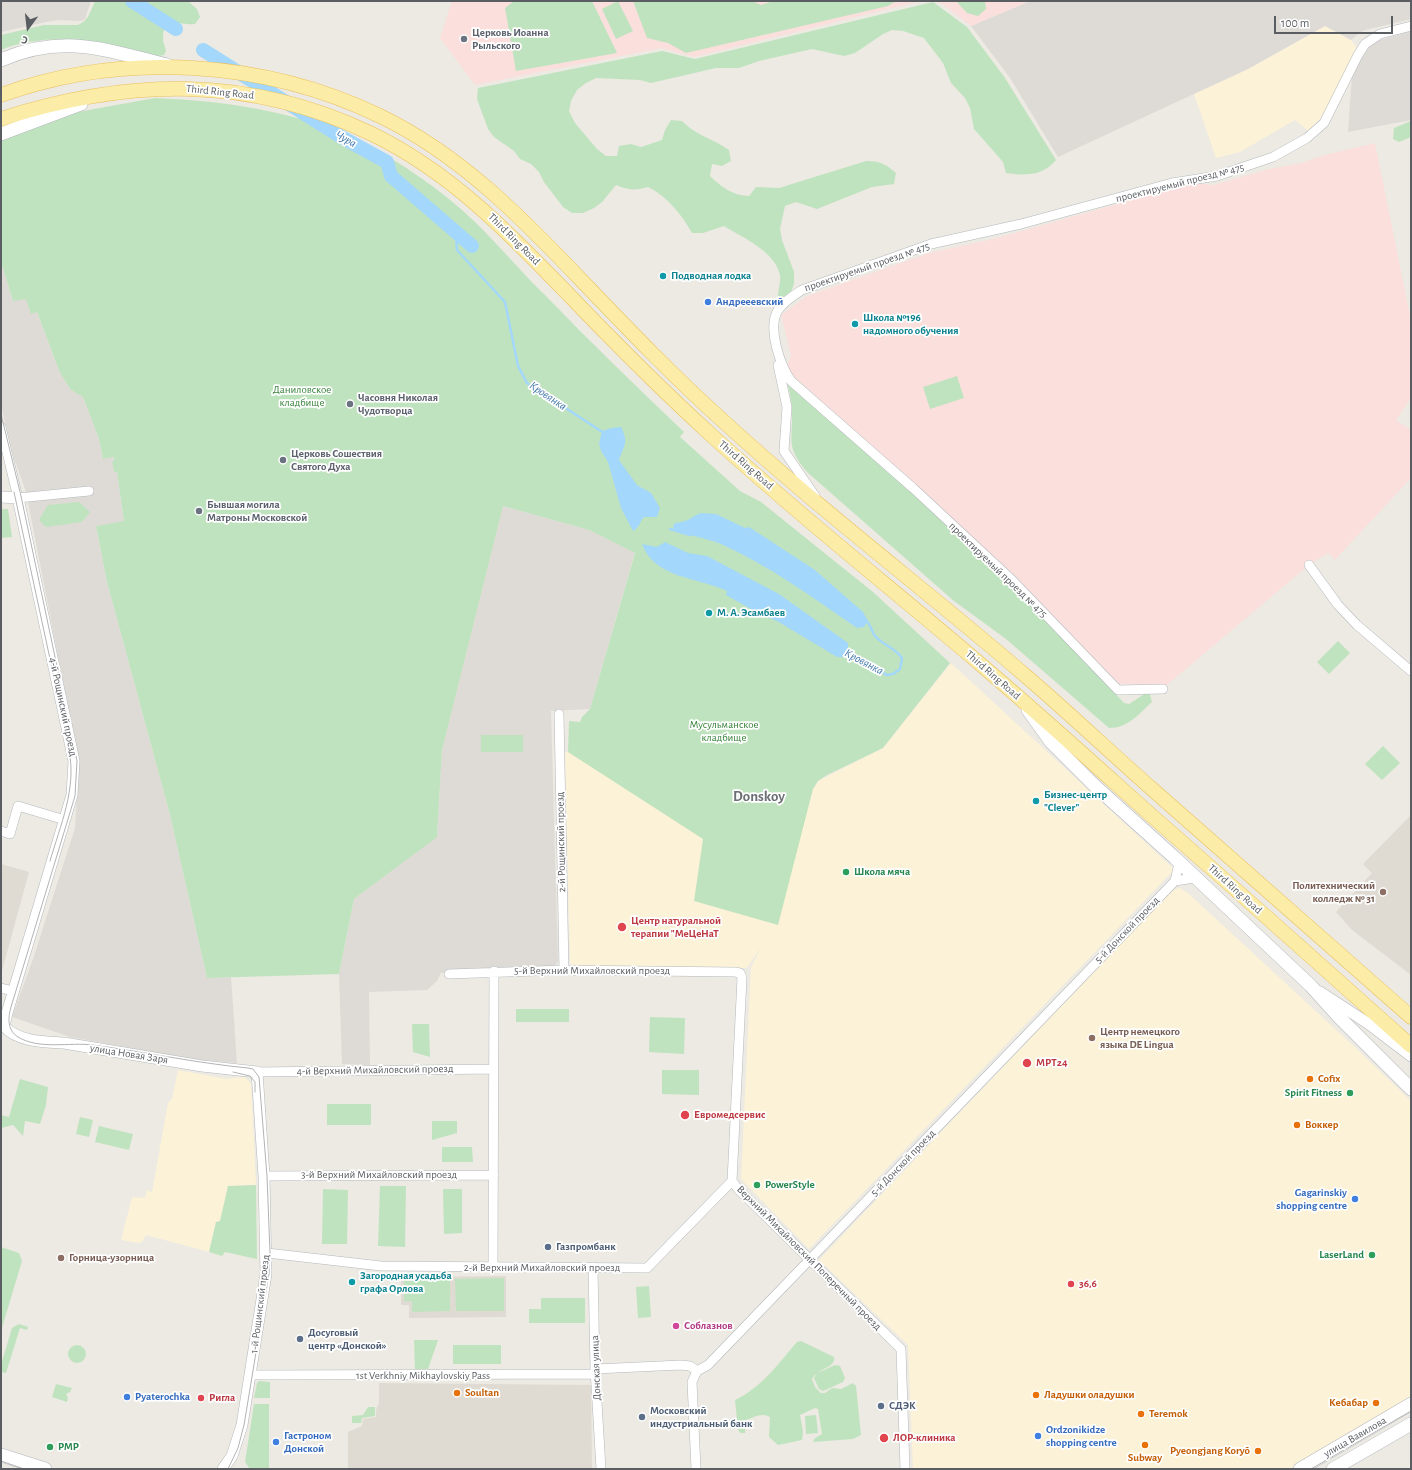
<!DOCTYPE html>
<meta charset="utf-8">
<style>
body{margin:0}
#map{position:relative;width:1412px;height:1470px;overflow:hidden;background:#eceae2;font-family:"Alegreya Sans",sans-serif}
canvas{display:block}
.frame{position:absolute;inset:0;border:2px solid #5a5e62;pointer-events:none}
.north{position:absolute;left:8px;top:8px;width:40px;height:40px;-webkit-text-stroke:3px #fff;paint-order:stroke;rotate:195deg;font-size:11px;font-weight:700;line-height:16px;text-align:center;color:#5a5e62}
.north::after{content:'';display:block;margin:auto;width:14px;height:18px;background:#5a5e62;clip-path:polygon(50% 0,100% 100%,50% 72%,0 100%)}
.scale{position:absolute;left:1274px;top:16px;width:119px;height:18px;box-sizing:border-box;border:2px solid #5a5e62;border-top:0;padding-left:5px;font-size:12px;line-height:14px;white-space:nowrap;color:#5a5e62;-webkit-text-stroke:3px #fff;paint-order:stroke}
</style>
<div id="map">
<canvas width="1412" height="1470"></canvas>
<div class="frame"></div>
<div class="north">С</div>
<div class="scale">100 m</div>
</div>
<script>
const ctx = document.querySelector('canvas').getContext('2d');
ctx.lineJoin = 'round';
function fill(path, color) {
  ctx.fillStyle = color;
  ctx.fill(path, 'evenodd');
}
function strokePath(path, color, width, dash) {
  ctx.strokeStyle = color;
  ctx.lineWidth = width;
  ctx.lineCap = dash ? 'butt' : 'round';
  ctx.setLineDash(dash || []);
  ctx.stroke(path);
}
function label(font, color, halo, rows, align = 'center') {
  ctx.font = font + ' "Alegreya Sans",sans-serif';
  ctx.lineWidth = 3.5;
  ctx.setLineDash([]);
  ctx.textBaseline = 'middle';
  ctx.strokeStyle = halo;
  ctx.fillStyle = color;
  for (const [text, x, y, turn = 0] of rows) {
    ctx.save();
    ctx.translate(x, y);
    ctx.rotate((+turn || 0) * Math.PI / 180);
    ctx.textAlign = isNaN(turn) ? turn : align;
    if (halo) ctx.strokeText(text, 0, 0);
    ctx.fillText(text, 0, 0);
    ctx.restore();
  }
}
fill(new Path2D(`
 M1325,26L1351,40L1357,48L1327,112L1308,131L1295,120L1240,152L1216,158L1194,94L1248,69Z
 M951,663L1173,868V871L809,1249L741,1179L751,967L761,947L747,968L574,967L570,963L565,752H568L595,768L703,839L808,803L813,789L818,781L883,748Z
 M1180,888L1188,893L1360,1052L1411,1101V1398L1289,1469H913L908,1345L819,1260L1172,890Z
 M178,1070L226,1079L244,1077L251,1083L256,1185L228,1186L220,1221L216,1222L209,1252L146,1235L142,1242L139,1243L121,1240L132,1197L145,1198L147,1190L152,1192L168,1103L172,1099Z`), '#fcf2d7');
fill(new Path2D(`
 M1,1H91L85,19L81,21L59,20L46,22L1,32Z
 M1030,1H1411V19L1362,31L1351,40L1325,26L1248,69L1058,157L1010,78L971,26Z
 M1411,31V120L1348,132L1352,75L1366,48L1377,41Z
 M1,262L13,301L26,298L37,312L60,373L71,390L83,397L99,439L103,459L113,456L114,461H112L117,471L124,522L96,526L107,582L170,815L207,978L231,977L237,1063L190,1059L70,1037L12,1017L32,962L75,828L79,764L26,492L14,458L1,406Z
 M503,506L589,530L635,552L590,709L551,711L558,962L553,967L441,973L437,981L427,990L369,992L370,1065L342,1064L339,974L354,899L437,836L442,750Z`), '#dedbd6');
fill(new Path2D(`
 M1411,815V975L1352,930L1336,912L1372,873L1363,864Z
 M1,864L29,872L2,971H1Z
 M506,1276V1317L409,1318V1305H401V1277Z
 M379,1383L591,1385L592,1469H348V1432L362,1426L363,1419L376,1417V1410L379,1403Z`), '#dfdbd3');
fill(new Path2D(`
 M452,1H921L694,57L661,48L475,85L440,38Z
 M938,1H1030L971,26Z
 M1375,143L1411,321V398L1396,420L1411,430V478L1335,560L1328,553L1309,565L1167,685L1116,684L915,485L785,369L791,356L781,315L807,296L929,253L993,239L1192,183L1213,185L1269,169L1301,163L1328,154Z`), '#fadfdd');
fill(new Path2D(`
 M95,1H188L197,9L200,17L195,24C181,26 163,15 163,38C163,43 165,46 166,51L164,55L159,56C142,55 125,48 108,44C76,37 31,37 1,50V35L44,25H78C89,20 90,12 95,1Z
 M514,1H592L617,53L516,71L505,8Z
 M618,1L633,31L616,39L602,9Z
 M633,1H752L761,5L773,1H896L888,6L686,53L668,43L647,38Z
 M956,1H985L986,9L978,16L967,13Z
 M933,2L967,27L1005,78L1056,160C1043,176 1025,176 1006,173L1003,162L974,129L970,108L965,98L951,83L943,63L924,38L903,31L892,30L883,34L855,53L844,56L812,49L759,61L739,68H716L651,83L640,80L596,78L586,83L577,90L571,101L569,111L575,123L597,149L606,156H617L619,146L631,144L641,147L662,140L665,130L671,120L682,121C695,135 714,139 729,150L731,161L722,166L712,164L710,176C721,187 734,196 749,196L756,187L779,188L866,161C880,161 886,164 896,173L894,184L872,187L817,209L796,202L785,206L780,229L782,240L794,272V283L791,293L778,300C777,292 781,284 780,275C775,251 743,238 724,226L703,233H692C682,215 667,196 648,187C636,191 628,190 616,185L602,202L594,208L583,213H572L563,207L544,182L539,172L531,164L520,159L514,151L494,137L488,129L477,99L478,88L662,51L695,59Z
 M155,98C225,101 298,111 361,142C402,163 442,190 475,222C499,245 521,272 545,295C590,342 637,387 684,432L680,437L740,491L761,502L873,592L950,663L883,748L827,775L818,781L813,789L778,925L694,901L703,839L568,752L569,721L580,722L582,717L590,709L635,553L589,530L503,506L442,750L437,837L354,899L339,974L207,978L170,815L107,582L96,526L124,521L117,472H114L112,461H114V457L103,459L99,439L83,397L71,390L60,373L37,312L31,314L26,299L13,301L1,262V138L67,114Z
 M1411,121V137L1399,142L1393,139L1394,128Z
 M785,369L915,485L1116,684L1111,689L1124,703L1129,704L1149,691L1152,702C1139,714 1128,728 1109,728L1006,639L954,601L807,472C785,445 793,442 792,409C791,396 787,382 785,369Z
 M957,376L964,398L930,409L923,387Z
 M79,502L90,512L82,522L46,527L39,520L48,505Z
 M1,509H8L12,537L1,538Z
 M1338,641L1350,653L1329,674L1317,662Z
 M481,735H523V752H481Z
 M1383,746L1400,763L1382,780L1365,764Z
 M516,1009H569V1022H516Z
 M650,1017L685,1018L684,1054L649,1052Z
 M412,1024H429L430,1057L413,1052Z
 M662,1070H699V1095L662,1094Z
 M20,1079L48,1087L46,1105L40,1124L25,1121L23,1136L13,1125L1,1128V1115L9,1117Z
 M327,1104H371V1125H327Z
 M80,1117L93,1120L89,1137L76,1134Z
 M432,1121H457V1133L432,1140Z
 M99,1126L133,1134L129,1150L95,1142Z
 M442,1147H472L473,1162H442Z
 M256,1185L257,1259L225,1252L222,1256L209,1252L216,1222L220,1221L228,1186Z
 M380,1186H406L405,1247L378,1246Z
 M323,1189L348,1190L347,1244H322Z
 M443,1189H462V1233L444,1234Z
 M1,1247L19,1253L22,1261L1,1331Z
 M504,1278V1311H456L455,1279Z
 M404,1279H450V1311L412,1312V1301H404Z
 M649,1286L651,1317L638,1318L636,1287Z
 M541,1298H585V1323H529V1309H541Z
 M19,1324L28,1327L27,1330L20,1328L6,1373L1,1372V1365L12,1328Z
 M414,1340H438L428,1369H415Z
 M801,1341L834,1357C836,1368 819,1367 812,1379L815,1387L821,1393H825L832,1388L841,1389L853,1383L856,1386L861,1435L853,1439L813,1442L815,1438L822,1434L818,1409L815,1408L800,1415L803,1432L802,1440L778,1445L769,1437L770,1417C762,1412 754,1417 746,1420L745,1433H741L738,1430L735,1400C761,1388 779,1363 797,1342Z
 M68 1354a9 9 0 1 1 18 0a9 9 0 1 1-18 0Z
 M453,1345H501V1364H453Z
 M835,1365L840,1366L845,1378L843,1382L823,1391L819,1389L814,1378L817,1373Z
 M259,1381L270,1382V1398H254L257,1383Z
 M56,1384L72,1388L70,1392L66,1394L68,1398L67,1402L52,1397Z
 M254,1404H269V1469H250L245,1462Z
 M368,1407H375V1416L362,1418L361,1423H352V1416L363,1415Z
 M816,1415L818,1433L806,1434L805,1416Z`), '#c0e3bf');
fill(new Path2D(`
 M621,427C629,443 624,445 619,460L637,485L651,493L660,508L657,517H644C640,521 639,528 633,531L621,508L608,462L601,451L599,443L602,431L612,428Z
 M701,513L716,514L745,528L749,527L815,570L863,612L868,621L864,627L857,628C813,598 770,566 721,544C707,538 689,536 674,530L673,526L675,523C689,522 690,517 701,513Z
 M665,542L688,553L707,556L779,594L848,643V652L844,657H837L777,621L760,614L726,595L727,591C698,577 655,579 642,544L657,547Z`), '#a3d7fb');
strokePath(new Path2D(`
 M456,232L457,250L505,302L518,366L527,383L604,433
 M670,529L690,535
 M844,652L887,675L893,674L900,669L902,658C895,648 883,645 875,636C871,631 871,623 865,620`), '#a3d7fb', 2.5);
strokePath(new Path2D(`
 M132,1L176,29
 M203,50L343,138L387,162L391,176L472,246`), '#a3d7fb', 14);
const minor = new Path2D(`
 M778,365L787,407L784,451L815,496
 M1,427L18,498L89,491
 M1309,565L1338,605L1357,625L1411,671
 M1163,689L1118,690L1012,580L913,488L791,381C780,365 767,328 778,310C784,301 794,295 802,290L931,244L1021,224L1172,183L1217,176L1273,157L1307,138L1324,123L1358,55L1365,44L1380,34L1411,26
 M559,714L564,970
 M1,831L10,834L18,806L65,820
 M1175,881L1194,878
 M449,974L564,970L735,972L740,973L742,978L732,1181L738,1189L901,1349L905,1469
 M1,988L13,991
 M257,1072L493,1069
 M264,1176L494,1175
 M267,1253L381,1266L647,1268L732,1181
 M593,1267L595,1369L601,1469
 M493,1268L494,971
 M595,1369L681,1365L690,1366L697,1371
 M251,1375L595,1374
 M696,1469L692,1382L697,1371L708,1365L1175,881L1179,863`);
const tertiary = new Path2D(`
 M1,497L18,498L74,761L72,795L7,1013L4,1026C17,1042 46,1042 64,1043L202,1066L257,1072L264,1176L266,1274L242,1425L232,1456L223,1469
 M1320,992L1369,1024L1411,1056`);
const secondary = new Path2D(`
 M1,60C63,33 106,50 167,65
 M1,134L81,104
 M1028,710L1051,742L1095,786L1175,858L1311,986L1338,1016L1411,1089
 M1,1455L45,1469
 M1300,1469L1411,1404
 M1333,1469L1411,1424`);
const primary = new Path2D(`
 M1,95C123,51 264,60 380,116C461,155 523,219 584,283C629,330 674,377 722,420C820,510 926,590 1027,677C1069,713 1110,752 1152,789C1238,865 1324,941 1411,1017
 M1,119C129,78 249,75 372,134C452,173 509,233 570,296C615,343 661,389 709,433C796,513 889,586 979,663C1038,713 1095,765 1152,816C1239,892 1325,969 1411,1046`);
strokePath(minor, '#b4b8bc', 10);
strokePath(tertiary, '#b4b8bc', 12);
strokePath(secondary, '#b3b7bc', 14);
strokePath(primary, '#ebbf5c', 15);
strokePath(minor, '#fff', 9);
strokePath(tertiary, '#fff', 11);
strokePath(secondary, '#fff', 13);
strokePath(primary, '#fbeca7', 14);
strokePath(new Path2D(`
 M1,414L21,496L77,761L75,796L11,1007C8,1018 7,1030 18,1037C39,1050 70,1042 93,1045C145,1052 196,1063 248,1068L253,1069L259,1077L267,1176L270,1253L269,1274L244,1425L238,1448L228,1469
 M14,492L58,696
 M50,861C60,826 77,788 69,751
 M233,1072L250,1076L255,1082V1092
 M1,1461L24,1469
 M1311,1469L1411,1411`), '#b2b3b3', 1);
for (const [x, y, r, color] of [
 [464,39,4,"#6b7280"],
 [663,276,4,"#0f9aa8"],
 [708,302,4,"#3f7fe0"],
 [855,324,4,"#0f9aa8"],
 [350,404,4,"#6b7280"],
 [283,460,4,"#6b7280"],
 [199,511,4,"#6b7280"],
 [709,613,4,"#0f9aa8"],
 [1036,801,4,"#0f9aa8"],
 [846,872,4,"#2e9e5b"],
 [1383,892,4,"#8d6e63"],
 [622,927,5,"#e0444e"],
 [1092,1038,4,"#8d6e63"],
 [1027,1063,5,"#e0444e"],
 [1310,1079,4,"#e8710a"],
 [1350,1093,4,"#2e9e5b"],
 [685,1115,5,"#e0444e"],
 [1297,1125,4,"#e8710a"],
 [757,1185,4,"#2e9e5b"],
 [1355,1199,4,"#3f7fe0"],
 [548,1247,4,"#5c6f8a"],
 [1372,1255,4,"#2e9e5b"],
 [61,1258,4,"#8d6e63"],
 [352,1282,4,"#0f9aa8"],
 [1071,1284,4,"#e0444e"],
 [676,1326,4,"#d1479c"],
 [300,1339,4,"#5c6f8a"],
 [457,1393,4,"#e8710a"],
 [1036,1395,4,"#e8710a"],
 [127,1397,4,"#3f7fe0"],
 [201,1398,4,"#e0444e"],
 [1376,1403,4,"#e8710a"],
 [881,1406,4,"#5c6f8a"],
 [1141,1414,4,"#e8710a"],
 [642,1417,4,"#5c6f8a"],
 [1038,1436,4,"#3f7fe0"],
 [884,1438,5,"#e0444e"],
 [276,1442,4,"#3f7fe0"],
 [1145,1445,4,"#e8710a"],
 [50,1447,4,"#2e9e5b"],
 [1258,1451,4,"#e8710a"]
]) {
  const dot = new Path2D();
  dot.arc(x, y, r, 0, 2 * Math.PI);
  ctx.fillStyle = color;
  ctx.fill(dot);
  strokePath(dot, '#fff', 1.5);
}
label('bold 11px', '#5b616d', '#fff', [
 ["Церковь Иоанна",472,33],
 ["Рыльского",472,46],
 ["Часовня Николая",358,398],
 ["Чудотворца",358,411],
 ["Церковь Сошествия",291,454],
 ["Святого Духа",291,467],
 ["Бывшая могила",207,505],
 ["Матроны Московской",207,518]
], 'left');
label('11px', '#5a5e62', '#fff', [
 ["Third Ring Road",220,92,6],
 ["проектируемый проезд № 475",1180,183,-14],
 ["Third Ring Road",514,239,45],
 ["проектируемый проезд № 475",867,267,-19],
 ["Third Ring Road",746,465,41],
 ["проектируемый проезд № 475",998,570,44],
 ["Third Ring Road",993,675,41],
 ["4-й Рощинский проезд",63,707,78],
 ["2-й Рощинский проезд",561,842,-91],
 ["Third Ring Road",1235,889,42],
 ["5-й Донской проезд",1127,930,-46],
 ["5-й Верхний Михайловский проезд",592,971],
 ["улица Новая Заря",129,1054,9],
 ["4-й Верхний Михайловский проезд",375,1070,-1],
 ["5-й Донской проезд",903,1163,-46],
 ["3-й Верхний Михайловский проезд",379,1175],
 ["Верхний Михайловский Поперечный проезд",809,1258,45],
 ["2-й Верхний Михайловский проезд",542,1268],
 ["1-й Рощинский проезд",260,1304,-83],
 ["Донская улица",596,1368,-92],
 ["1st Verkhniy Mikhaylovskiy Pass",423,1376],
 ["улица Вавилова",1355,1437,-30]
]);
label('bold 11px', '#0d838f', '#fff', [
 ["Подводная лодка",671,276],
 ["Школа №196",863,318],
 ["надомного обучения",863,331],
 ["М. А. Эсамбаев",717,613],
 ["Бизнес-центр",1044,795],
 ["\"Clever\"",1044,808],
 ["Загородная усадьба",360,1276],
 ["графа Орлова",360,1289]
], 'left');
label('bold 11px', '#366cbe', '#fff', [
 ["Андрееевский",716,302],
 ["Gagarinskiy",1347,1193,"right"],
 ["shopping centre",1347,1206,"right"],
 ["Pyaterochka",135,1397],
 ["Ordzonikidze",1046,1430],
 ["shopping centre",1046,1443],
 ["Гастроном",284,1436],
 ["Донской",284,1449]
], 'left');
label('11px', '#38833a', '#fff', [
 ["Даниловское",302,390],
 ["кладбище",302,403],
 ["Мусульманское",724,725],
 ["кладбище",724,738]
]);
label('bold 11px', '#27864d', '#fff', [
 ["Школа мяча",854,872],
 ["Spirit Fitness",1342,1093,"right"],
 ["PowerStyle",765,1185],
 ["LaserLand",1364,1255,"right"],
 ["PMP",58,1447]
], 'left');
label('bold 11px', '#785e54', '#fff', [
 ["Политехнический",1375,886,"right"],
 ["колледж № 31",1375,899,"right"],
 ["Центр немецкого",1100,1032],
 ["языка DE Lingua",1100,1045],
 ["Горница-узорница",69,1258]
], 'left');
label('bold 11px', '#be3a42', '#fff', [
 ["Центр натуральной",631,921],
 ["терапии \"МеЦеНаТ",631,934],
 ["МРТ24",1036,1063],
 ["Евромедсервис",694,1115],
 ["36,6",1079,1284],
 ["Ригла",209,1398],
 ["ЛОР-клиника",893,1438]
], 'left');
label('bold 11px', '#c56008', '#fff', [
 ["Cofix",1318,1079],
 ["Воккер",1305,1125],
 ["Soultan",465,1393],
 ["Ладушки оладушки",1044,1395],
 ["Кебабар",1368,1403,"right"],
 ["Teremok",1149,1414],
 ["Pyeongjang Koryŏ",1250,1451,"right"],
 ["Subway",1145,1458,"center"]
], 'left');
label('bold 11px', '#4e5e75', '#fff', [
 ["Газпромбанк",556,1247],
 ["Досуговый",308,1333],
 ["центр «Донской»",308,1346],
 ["СДЭК",889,1406],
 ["Московский",650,1411],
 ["индустриальный банк",650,1424]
], 'left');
label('bold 11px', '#b23c85', '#fff', [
 ["Соблазнов",684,1326]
], 'left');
label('italic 12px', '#4278ac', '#fff', [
 ["Чура",346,139,30],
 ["Кровянка",548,396,34],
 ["Кровянка",864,662,28]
]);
label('bold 15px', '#6b7074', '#fff', [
 ["Donskoy",759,796]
]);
</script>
